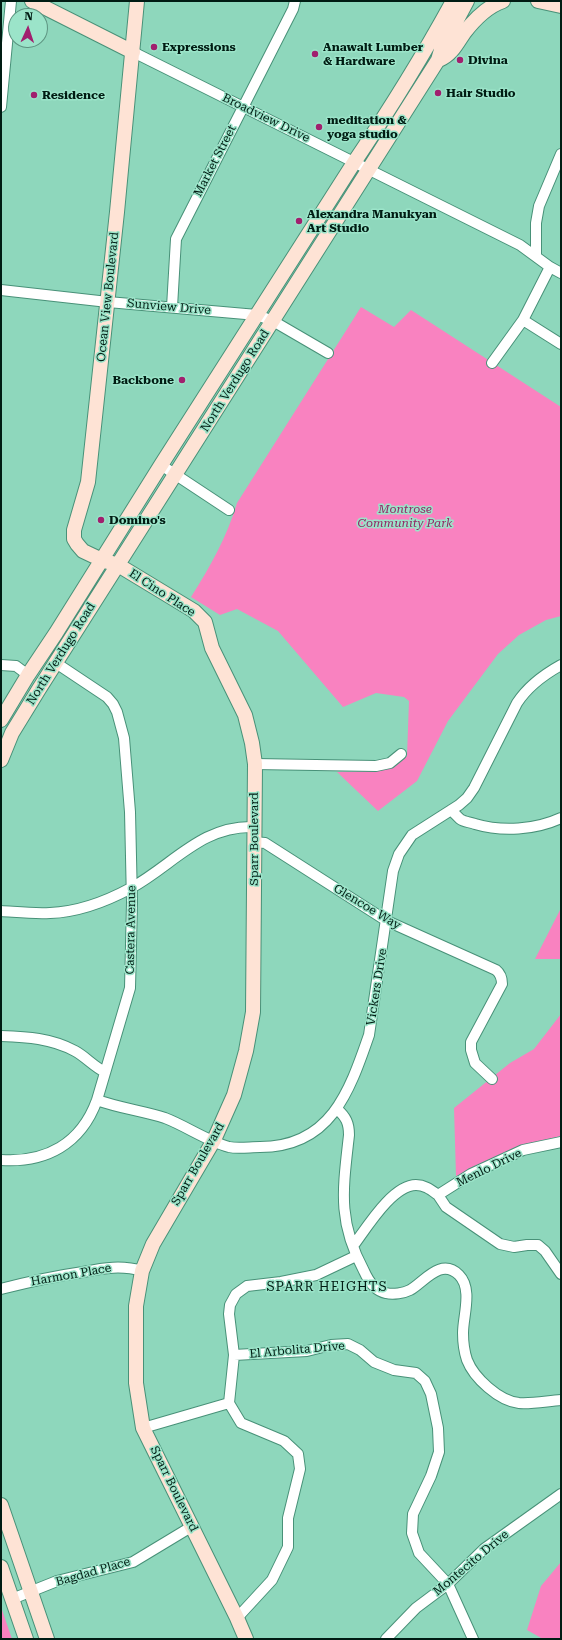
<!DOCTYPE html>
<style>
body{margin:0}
#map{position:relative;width:562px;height:1640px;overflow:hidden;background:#8ed7bc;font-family:"Roboto Serif",serif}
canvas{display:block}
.frame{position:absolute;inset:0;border:2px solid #001c13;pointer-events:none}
.north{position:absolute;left:8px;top:8px;width:40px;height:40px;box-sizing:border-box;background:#9be4c9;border:1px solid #5d9480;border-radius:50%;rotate:3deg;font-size:11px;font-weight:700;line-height:16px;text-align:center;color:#001c13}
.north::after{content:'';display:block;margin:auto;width:14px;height:18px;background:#a11f6e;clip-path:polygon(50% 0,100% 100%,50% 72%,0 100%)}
</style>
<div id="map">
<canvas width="562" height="1640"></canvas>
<div class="frame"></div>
<div class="north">N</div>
</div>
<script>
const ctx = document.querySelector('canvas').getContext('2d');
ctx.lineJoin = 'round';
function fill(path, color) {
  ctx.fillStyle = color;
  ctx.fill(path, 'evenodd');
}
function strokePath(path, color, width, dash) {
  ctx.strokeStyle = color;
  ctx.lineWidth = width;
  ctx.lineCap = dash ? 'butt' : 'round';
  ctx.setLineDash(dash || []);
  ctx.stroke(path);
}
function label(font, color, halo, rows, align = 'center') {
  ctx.font = font + ' "Roboto Serif",serif';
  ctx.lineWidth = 3;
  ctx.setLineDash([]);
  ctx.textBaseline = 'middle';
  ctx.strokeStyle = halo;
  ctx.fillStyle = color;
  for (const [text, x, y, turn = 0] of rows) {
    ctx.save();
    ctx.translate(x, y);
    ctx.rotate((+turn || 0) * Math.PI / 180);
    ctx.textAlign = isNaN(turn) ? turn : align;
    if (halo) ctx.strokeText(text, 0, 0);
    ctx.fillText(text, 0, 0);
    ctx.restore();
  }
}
fill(new Path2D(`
 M361,307L394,327L411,310L561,407V616L546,620L519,635L498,654L448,721L417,781L378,811L337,772C366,771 383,774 407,756L409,701L404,697L376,693L343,707L278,631L237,609L220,615L191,597C210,567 227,537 237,503Z
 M561,908V959H535L558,914Z
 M561,1014V1136L519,1146L456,1176L454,1108L510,1063L534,1049Z
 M561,1562V1639H543L527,1630L541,1586Z
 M1,1607L12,1639H1Z`), '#f982c0');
const street = new Path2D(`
 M133,52L520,245L550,267L561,273
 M1,107L11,1
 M536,255V223L539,206L561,154
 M1,290L108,302L257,315L273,321L328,353
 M172,307L176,239L293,9L295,1
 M523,320L561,344
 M492,363L523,320L550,267
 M161,465L229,510
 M1,665L16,666L28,675
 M255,764L376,766L390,763L401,754
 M451,810C454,813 457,816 460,819C464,822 470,822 475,824C502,832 535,830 561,818
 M254,842L265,843L387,921L496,970C501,974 502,978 502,984L471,1042V1050L475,1063L492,1079
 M1,911C17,912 34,914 50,913C77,912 107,901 131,888C173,865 202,825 254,827
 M1,1036C27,1037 51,1038 75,1051C86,1057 93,1066 105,1072
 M97,1100C119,1108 143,1111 165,1118C186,1126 207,1141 229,1147C238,1149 250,1147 260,1147C330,1147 349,1093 369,1035L393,871L399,854L412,835L459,805L467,798L474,788L517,703C528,686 543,675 561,665
 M337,1109C346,1117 349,1123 349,1135C343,1189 337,1221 364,1271C368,1280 375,1291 386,1293C393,1295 404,1293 410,1290C424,1282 441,1257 459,1275C473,1289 463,1316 463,1333C463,1342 464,1351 467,1360C474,1378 499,1401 519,1403C532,1404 547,1401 561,1400
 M1,1160C46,1163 81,1144 97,1100L130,988L132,902L130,812L124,738L117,712L113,704L107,697L56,663
 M438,1195L446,1207L500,1244L514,1247L527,1245H538L545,1251L561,1274
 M353,1246C366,1229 392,1185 416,1185C425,1185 431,1190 438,1195L471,1174L523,1150L561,1142
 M1,1289C28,1282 55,1276 83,1272C104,1268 122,1265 142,1271
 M234,1355L307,1351L331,1345L348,1344L360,1350L374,1362L394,1370L416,1373L425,1381L431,1394L438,1428L439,1452L431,1476L413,1514L412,1533L419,1553L448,1584L473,1639
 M143,1428L229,1403
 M12,1599L57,1581L133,1562L191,1527
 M237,1618L272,1580L288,1547V1518L300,1469L298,1454L284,1441L241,1423L229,1403L234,1355L229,1314L230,1305L236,1294L247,1286L281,1282L316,1275L356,1256
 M386,1639L416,1608L448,1584L484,1549L561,1494`);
const secondary = new Path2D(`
 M32,1L133,52
 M137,1L117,212L88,482L74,530V539L77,544L83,551L102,560L118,565L194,611L205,622L212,648L245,715L252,743L255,764L253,1012L246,1051L234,1095L214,1140L153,1244L142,1271L136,1306V1383L143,1428L237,1618L246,1639
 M538,1L561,6
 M439,60C452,54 456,45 464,33C474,20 488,6 503,1
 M1,720L28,675L56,633L161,465L355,161C390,109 423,56 453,1
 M1,760L12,733L39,689L438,60L441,50L467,1
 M1,1505L47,1639
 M1,1567L26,1639`);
strokePath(street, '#489178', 12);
strokePath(secondary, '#489178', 16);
strokePath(street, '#fff', 10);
strokePath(secondary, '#fee3d5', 14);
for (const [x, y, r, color] of [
 [154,47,4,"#a11f6e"],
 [315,54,4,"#a11f6e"],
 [460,60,4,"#a11f6e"],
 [438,93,4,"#a11f6e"],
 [34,95,4,"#a11f6e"],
 [319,127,4,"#a11f6e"],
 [299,221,4,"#a11f6e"],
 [182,380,4,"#a11f6e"],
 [101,520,4,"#a11f6e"]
]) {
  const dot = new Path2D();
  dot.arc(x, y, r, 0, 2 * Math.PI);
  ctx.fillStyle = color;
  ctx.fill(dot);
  strokePath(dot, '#9be4c9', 1.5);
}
label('bold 12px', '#001c13', '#9be4c9', [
 ["Expressions",162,47],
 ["Anawalt Lumber",323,47],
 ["& Hardware",323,61],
 ["Divina",468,60],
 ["Hair Studio",446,93],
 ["Residence",42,95],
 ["meditation &",327,120],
 ["yoga studio",327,134],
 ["Alexandra Manukyan",307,214],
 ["Art Studio",307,228],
 ["Backbone",174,380,"right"],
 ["Domino's",109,520]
], 'left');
label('12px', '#001c13', '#9be4c9', [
 ["Broadview Drive",266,118,26],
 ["Market Street",215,161,-63],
 ["Ocean View Boulevard",108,297,-84],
 ["Sunview Drive",169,307,5],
 ["North Verdugo Road",235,381,-58],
 ["El Cino Place",162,593,33],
 ["North Verdugo Road",61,654,-58],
 ["Sparr Boulevard",254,839,-90],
 ["Glencoe Way",367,907,31],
 ["Castera Avenue",131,930,-89],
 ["Vickers Drive",377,987,-81],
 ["Sparr Boulevard",198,1164,-60],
 ["Menlo Drive",489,1168,-26],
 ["Harmon Place",71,1275,-10],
 ["El Arbolita Drive",297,1350,-5],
 ["Sparr Boulevard",174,1489,64],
 ["Montecito Drive",471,1563,-40],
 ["Bagdad Place",93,1572,-16]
]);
label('italic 12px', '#922665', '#9be4c9', [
 ["Montrose",405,509],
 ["Community Park",405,523]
]);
ctx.letterSpacing = '1px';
label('13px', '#001c13', '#9be4c9', [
 ["SPARR HEIGHTS",327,1287]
]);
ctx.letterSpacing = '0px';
</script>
